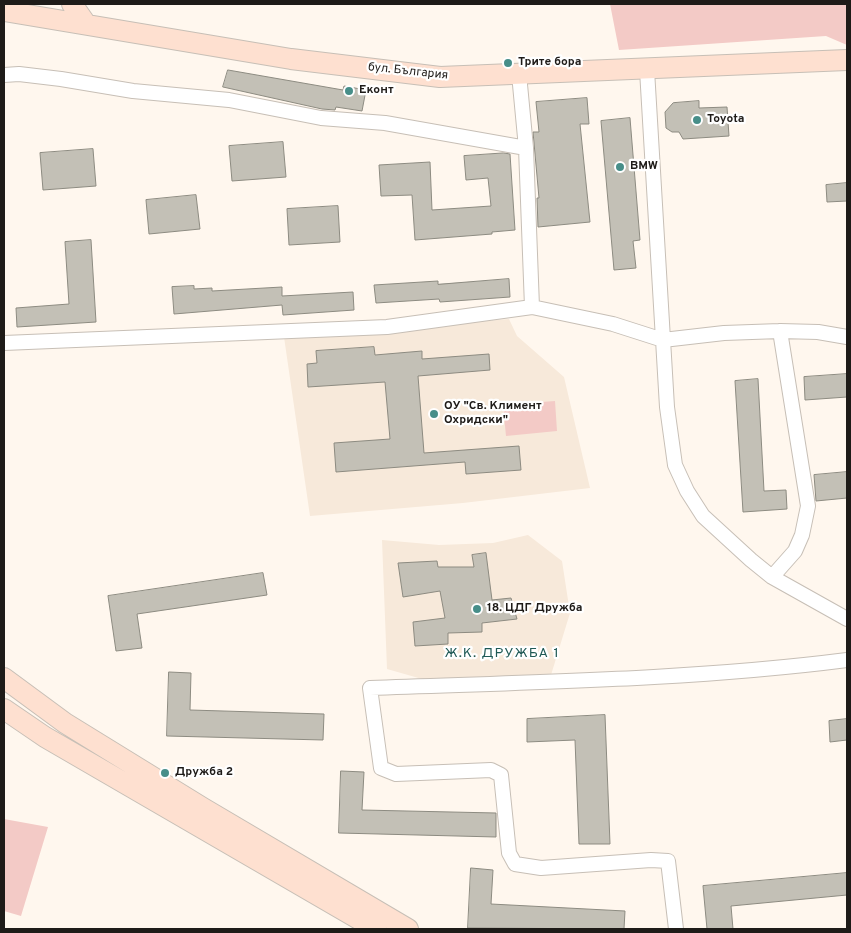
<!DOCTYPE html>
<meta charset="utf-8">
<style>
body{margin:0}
#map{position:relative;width:851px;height:933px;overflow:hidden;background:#fff7ee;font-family:Overpass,sans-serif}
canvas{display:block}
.frame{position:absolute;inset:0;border:5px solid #1e1b18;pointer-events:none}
</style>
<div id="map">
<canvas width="851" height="933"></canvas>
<div class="frame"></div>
</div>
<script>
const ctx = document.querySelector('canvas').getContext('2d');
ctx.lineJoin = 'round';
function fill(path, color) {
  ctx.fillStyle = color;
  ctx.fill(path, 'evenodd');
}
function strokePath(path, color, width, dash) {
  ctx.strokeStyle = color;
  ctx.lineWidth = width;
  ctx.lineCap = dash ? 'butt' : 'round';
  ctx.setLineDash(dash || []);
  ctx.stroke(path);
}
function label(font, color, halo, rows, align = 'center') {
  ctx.font = font + ' Overpass,sans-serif';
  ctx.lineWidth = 4.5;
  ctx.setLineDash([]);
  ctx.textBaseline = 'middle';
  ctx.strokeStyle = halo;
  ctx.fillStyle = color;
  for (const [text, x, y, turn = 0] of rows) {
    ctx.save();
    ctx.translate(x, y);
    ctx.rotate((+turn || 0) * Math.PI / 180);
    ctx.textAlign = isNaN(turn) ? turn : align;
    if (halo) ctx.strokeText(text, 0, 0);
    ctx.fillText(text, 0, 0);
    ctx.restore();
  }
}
fill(new Path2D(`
 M509,319L517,336L564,377L590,488L463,503L310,516L284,337Z
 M528,535L562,561L570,613L551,675L429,681L387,669L382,540L439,545L493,543Z`), '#f7e9da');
fill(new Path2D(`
 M610,4H847V45L826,36L619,50Z
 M555,401L557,431L506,436L503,405Z
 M4,819L48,827L21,916L4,911Z`), '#f3cac6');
const building = new Path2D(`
 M228,70L343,90L344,86L366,90L362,111L336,107L335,110L322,109L223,87Z
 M587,98L589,124H580L590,222L538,227L537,198H539L533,132H539L536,102Z
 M699,101V108L727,107L729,136L683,139L679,132H672L666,128L665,112L673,103Z
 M630,118L640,240L633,241L636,268L614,270L601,121Z
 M283,142L286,177L232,181L229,146Z
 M93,149L96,186L43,190L40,153Z
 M504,153L510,154L515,230L492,232V234L415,240L412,195L381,196L379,165L430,162L432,210L491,206L488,178L466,180L464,156Z
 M847,183V201L827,202L826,185Z
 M196,195L200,229L149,234L146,200Z
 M338,206L340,242L289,245L287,209Z
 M91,240L96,322L17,327L16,308L69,304L65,242Z
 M509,279L510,297L440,302L439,299L376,303L374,285L438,281V284Z
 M194,286V289L212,288V291L282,287V296L353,292L354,310L283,315L282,305L174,314L172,287Z
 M374,347L375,355L422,351V359L489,354L490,370L418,376L424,453L519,446L521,470L466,474L465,462L336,472L334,443L390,439L385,382L308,387L307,364L317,363L316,351Z
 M847,374V397L805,400L804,377Z
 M758,379L764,491L786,490L787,509L743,512L735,381Z
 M847,472V498L816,501L814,475Z
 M486,553L492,600L511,598L517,619L482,623V632L448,633V644L415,646L413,622L445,618L440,591L403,597L398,563L437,561L438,567H474L472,555Z
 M263,573L267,595L137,614L142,648L116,651L108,596Z
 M169,672L191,673L190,710L324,714L323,740L167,736Z
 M605,715L610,844H579L575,740L527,742V719Z
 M847,719V740L830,742L829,721Z
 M341,771L364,772L362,810L496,813V837L339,833Z
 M471,868L493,870L491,904L625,911L624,929L468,928Z
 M847,873V895L731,906L733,929H707L703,886Z`);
fill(building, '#c3c0b6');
strokePath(building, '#8d8b81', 1);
const street = new Path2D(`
 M647,70L667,407L675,465L687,491L703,516L751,560L772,577L847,619
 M519,74L526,148L532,307
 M4,75L19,74L61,79L133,91L229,100L321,118L385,123L526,148
 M4,343L387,327L532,307L613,324L663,340L724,333L780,331L818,332L847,337
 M772,577L795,551L802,535L808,506L780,331
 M676,929L668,861L651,860L541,868L515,864L509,853L501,775L491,770L396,774L381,768L370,688C528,682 691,680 847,660`);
const secondary = new Path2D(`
 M72,4L86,24
 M4,11L291,59L440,77L847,60
 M4,678L65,723L203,808L408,929
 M4,709L45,737L376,929`);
strokePath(street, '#c7bfb6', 16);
strokePath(secondary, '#c7bfb6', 22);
strokePath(street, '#fff', 14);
strokePath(secondary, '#fee0d0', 20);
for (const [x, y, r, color] of [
 [508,63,5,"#478e89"],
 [349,91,5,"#478e89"],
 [697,120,5,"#478e89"],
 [620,167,5,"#478e89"],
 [434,414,5,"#478e89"],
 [477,609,5,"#478e89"],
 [165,773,5,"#478e89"]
]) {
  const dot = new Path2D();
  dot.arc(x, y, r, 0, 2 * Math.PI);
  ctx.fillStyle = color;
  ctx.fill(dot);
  strokePath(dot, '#fff', 2);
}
label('bold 12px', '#1e1b18', '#fff', [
 ["Трите бора",518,63],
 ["Еконт",359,91],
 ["Toyota",707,120],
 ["BMW",630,167],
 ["ОУ \"Св. Климент",444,407],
 ["Охридски\"",444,421],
 ["18. ЦДГ Дружба",487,609],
 ["Дружба 2",175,773]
], 'left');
label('12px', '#1e1b18', '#fff', [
 ["бул. България",408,72,6]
]);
ctx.letterSpacing = '1px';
label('14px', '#1f5955', '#fff', [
 ["Ж.К. ДРУЖБА 1",502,654]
]);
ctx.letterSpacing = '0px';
</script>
